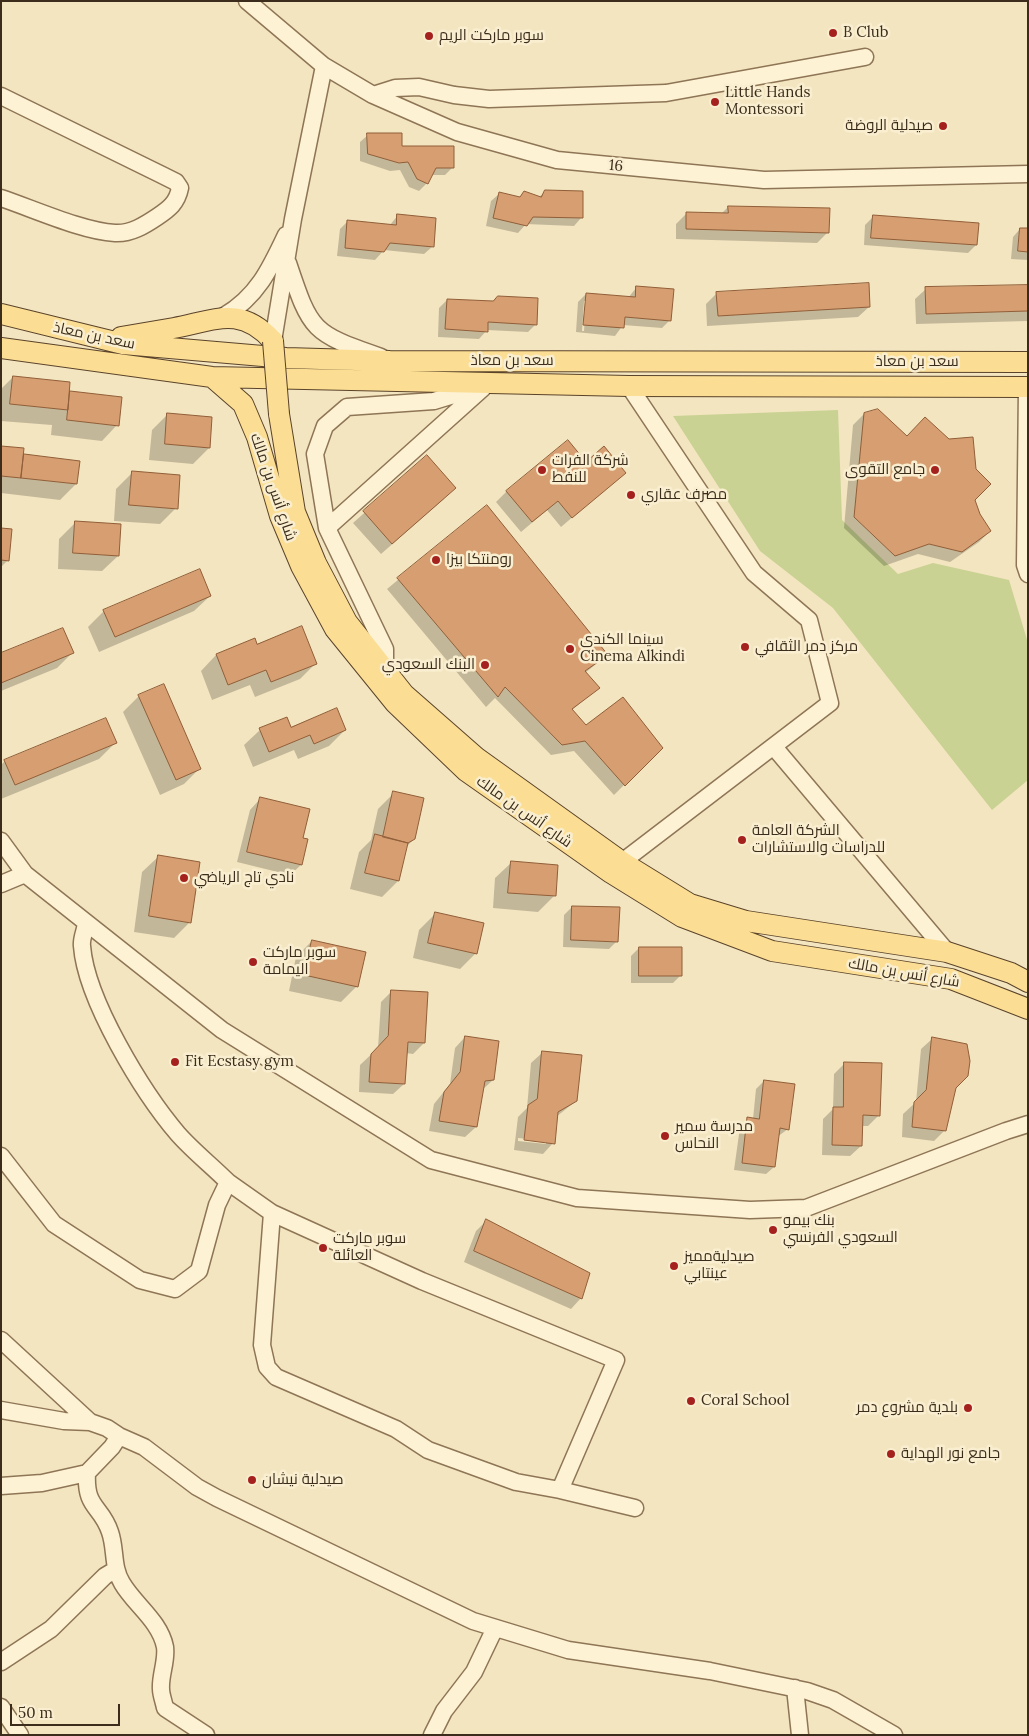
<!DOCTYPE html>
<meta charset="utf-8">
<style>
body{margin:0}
#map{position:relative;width:1029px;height:1736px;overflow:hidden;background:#f3e5c0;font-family:Lora,serif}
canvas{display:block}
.frame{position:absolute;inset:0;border:2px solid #3c2c1b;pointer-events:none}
.scale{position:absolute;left:10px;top:1704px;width:110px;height:22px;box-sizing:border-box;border:2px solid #3c2c1b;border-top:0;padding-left:6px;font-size:15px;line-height:18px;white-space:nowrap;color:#3c2c1b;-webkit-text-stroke:4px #f9efd0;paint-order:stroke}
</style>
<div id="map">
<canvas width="1029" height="1736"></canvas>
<div class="frame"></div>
<div class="scale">50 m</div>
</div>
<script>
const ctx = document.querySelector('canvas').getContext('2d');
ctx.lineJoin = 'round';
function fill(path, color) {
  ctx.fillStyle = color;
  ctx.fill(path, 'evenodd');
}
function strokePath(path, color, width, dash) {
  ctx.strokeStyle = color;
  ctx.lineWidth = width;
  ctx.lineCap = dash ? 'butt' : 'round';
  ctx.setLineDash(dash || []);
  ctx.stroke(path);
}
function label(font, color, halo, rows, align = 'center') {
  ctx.font = font + ' Lora,Cairo,serif';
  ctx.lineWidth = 5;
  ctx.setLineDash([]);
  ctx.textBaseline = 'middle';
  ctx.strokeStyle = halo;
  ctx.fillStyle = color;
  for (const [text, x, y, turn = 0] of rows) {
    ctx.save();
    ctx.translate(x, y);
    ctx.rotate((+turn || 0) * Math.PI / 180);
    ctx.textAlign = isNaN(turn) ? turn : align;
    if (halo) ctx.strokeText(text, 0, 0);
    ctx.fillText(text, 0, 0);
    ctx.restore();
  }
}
fill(new Path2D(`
 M838,410L842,520L898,574L933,563L1009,580L1028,643V780L992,810L833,608L760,551L673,416Z`), '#c9d292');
fill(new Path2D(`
 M368,135L401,147L453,167L445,175H431L427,183L419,191L409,187L400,170L390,171L360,161V142Z
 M546,191L581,218L574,226L526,224L518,233L486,226L491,201L499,194L519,198L524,193L539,197Z
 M728,207L828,232L817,243L676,239V224L687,213L721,214Z
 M398,215L432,247L424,254L384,250L375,260L337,256L340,229L348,221L390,225Z
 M873,217L976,245L968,253L864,245L865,225Z
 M1020,229L1028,230V260L1011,259L1013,237Z
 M1028,286V321L916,324L915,299L926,289Z
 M636,288L670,320L662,328L623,325L615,336L576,332L578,302L586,294L628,298ZM584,301H586L584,331H582Z
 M717,293L869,307L858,317L707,326L706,304Z
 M447,300L536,324L528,332L487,330L479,339L438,337L439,308Z
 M13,377L68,392L120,398L117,425L102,441L51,435L52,425L1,421V389Z
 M168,414L209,448L193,464L149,460L152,430Z
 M864,414L974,500L978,515L990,531L979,542L950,562L918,554L884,566L844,528L853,425Z
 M1,447L22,455L78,462L76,484L60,500L1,493Z
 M427,457L444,499L381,554L353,523Z
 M586,463L624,473L561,527L547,510L521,532L496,502L507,491Z
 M132,473L176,508L160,524L114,521L116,489Z
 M486,507L607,655L585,673L598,688L572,710L586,726L661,748L614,795L574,751L551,755L495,698L486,707L387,589Z
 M75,523L118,556L102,571L58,569L59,539Z
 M1,529L8,560L1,567Z
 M210,596L194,611L99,652L88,627L104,611Z
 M256,645L316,663L300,679L255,697L250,685L212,700L201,671L216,655Z
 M72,653L57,668L1,691V655Z
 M139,696L200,768L184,784L160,795L123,712Z
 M287,719L291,728L345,730L329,746L298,759L294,750L253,767L244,745L260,730Z
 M115,743L99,759L1,799V765L5,761Z
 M394,793L414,839L406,847L398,881L382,897L350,889L359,852L371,840L378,809Z
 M260,799L302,839L301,865L290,875L237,862L250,810Z
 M158,857L190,922L174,938L134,932L142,872Z
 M511,863L554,896L538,912L493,908L495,878Z
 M572,907L617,941L609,949L563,947L564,915Z
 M435,914L476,953L460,969L413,958L419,930Z
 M312,941L357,986L341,1002L289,991L296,957Z
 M639,948L681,975L673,983H631V956Z
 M392,991L424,1043L413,1054L406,1053L404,1084L393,1094L359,1092L360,1065L378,1048L381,1002Z
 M465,1037L493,1080L482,1090L476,1127L465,1137L429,1131L434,1104L450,1084L455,1048Z
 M932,1039L955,1088L945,1130L934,1141L902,1137L903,1114L916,1102L921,1049Z
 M542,1053L576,1101L556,1117L553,1143L543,1154L514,1150L518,1117L527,1108L531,1063ZM518,1138L546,1141V1144L518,1141Z
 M845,1063L879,1115L868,1126H862L861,1146L850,1156L822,1155L823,1119L833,1109L834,1074Z
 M764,1081L788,1129L777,1137L774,1167L766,1174L734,1170L740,1127L748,1119H753L756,1089Z
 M487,1220L581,1298L571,1309L464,1262L476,1231Z`), '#0003');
const building = new Path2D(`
 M367,133H402V146H454V168H436L428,184L417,179L408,162L399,163L368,154Z
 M545,190L583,191V218L533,217L527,226L493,218L499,192L520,197L524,191L541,197Z
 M728,206L830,208L829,233L686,229V212L728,213Z
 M397,214L436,218L434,247L390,243L384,252L345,248L347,220L396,225Z
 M873,215L979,223L977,245L871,238Z
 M1020,228H1028V252L1018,251Z
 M869,283L870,307L718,316L716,292Z
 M1028,285V311L926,314L925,287Z
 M636,286L674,289L671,321L625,317L624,328L583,325L586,293L635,297Z
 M498,296L538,298L537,325L488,322V332L445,329L447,299L493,301Z
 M13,376L70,382L68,410L10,404Z
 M70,391L122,397L119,426L67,420Z
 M878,409L907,436L925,417L949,439L973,437L976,469L991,484L975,500L980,514L991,531L962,552L929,544L895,556L854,517L864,413Z
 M167,413L212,417L210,448L165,444Z
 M568,440L586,462L604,446L626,473L572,518L558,501L532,522L506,491Z
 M1,446L24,448L21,478L1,476Z
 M24,454L80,461L77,484L21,478Z
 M427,455L456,488L392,544L363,511Z
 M132,471L180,475L178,509L129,505Z
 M487,505L608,655L585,671L600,688L572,709L586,725L623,697L663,748L625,786L585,741L562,745L505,687L498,697L397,578Z
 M75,521L121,524L119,556L73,553Z
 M1,528L12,529L9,561L1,560Z
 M200,569L211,596L115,637L103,610Z
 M302,626L317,664L271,682L266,670L228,685L216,654L255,638L257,644Z
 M63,628L74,653L1,683V653Z
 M164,684L201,769L176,780L138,695Z
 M337,708L346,730L314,744L310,735L269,752L259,728L287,717L291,727Z
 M106,718L117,743L15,785L4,760Z
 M393,791L424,798L415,839L408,843L383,837Z
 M260,797L310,809L303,838L308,839L302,865L247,852Z
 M375,834L408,843L399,881L365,873Z
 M158,855L200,862L191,923L149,916Z
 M511,861L558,865L556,896L508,893Z
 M572,906L620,907L618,942L571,940Z
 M435,912L484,923L477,954L428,943Z
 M312,940L366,952L358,987L304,975Z
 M639,947H682V976H639Z
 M391,990L428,992L425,1043L408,1042L405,1084L369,1082L371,1054L388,1036Z
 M465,1036L499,1041L494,1080L485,1081L477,1127L439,1121L444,1092L460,1072Z
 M932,1037L967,1044L970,1061L968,1076L956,1088L946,1131L912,1127L914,1102L926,1090Z
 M542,1051L582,1055L577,1101L558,1112L555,1144L524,1140L528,1105L537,1099Z
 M844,1062L882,1063L880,1116L863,1115L862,1146L832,1145L833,1107H843Z
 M764,1080L795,1084L789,1130L780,1128L775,1167L742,1163L747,1117L759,1119Z
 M486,1219L590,1273L582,1299L474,1251Z`);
fill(building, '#d69e71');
strokePath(building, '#905e38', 1);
const minor = new Path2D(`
 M247,1L324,66L373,95L457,132L557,160L764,180L1028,174
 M373,95L395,88L419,87L454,95L489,99L666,93L865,57
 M1,96L162,175L176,182L180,188C177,203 169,209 157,217C145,225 131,234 115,233C82,231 34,209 1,198
 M288,263C311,332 312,333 381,357
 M224,316C257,297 270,269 286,235
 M273,341L293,219L324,66
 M1027,387L1025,565L1028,574
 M327,528L483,388
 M385,668V649L327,528L315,454L325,426L347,407L434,401L483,386
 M774,747L947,952
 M1,841L25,874L222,1030L431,1160L577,1198L750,1210L806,1208L1006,1131L1028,1124
 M622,862L830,703L809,620L754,573L629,386
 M1,884L25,874
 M1,1156L54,1224L140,1280L175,1289L199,1271L217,1205L228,1182C212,1166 193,1151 178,1134C143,1093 86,1000 82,946C81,939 85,931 86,924
 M228,1182L272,1213L422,1281L616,1360L560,1490
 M272,1213L262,1345L267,1367L276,1377L396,1429L428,1450L516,1482L560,1490L635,1508
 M1,1340L90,1422
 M1,1410L64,1421L90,1422L107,1428L119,1436L144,1447L197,1487L217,1498L473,1621L568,1650L710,1671L807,1691L833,1700L894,1735
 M119,1436L112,1447L87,1473C85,1509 101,1505 110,1532C116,1549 112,1567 122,1583C134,1604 160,1621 165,1647C167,1661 160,1675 161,1689C161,1695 164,1702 165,1708L206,1735
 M1,1486L42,1483L87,1473
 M1,1662L51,1629L105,1576L115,1570
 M795,1688L800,1735
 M1,1707L20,1735
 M432,1735L444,1711L474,1672L495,1628`);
const major = new Path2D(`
 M1,314L123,344L286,358L390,361L1028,362
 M121,337C138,334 156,331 174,328C216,320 240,305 273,341
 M1,348L212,377L629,386L1028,387
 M212,377L243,404L257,437L280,516L301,566L335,629L395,703L466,771L611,873L682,917L772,951L951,979L1028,1009
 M279,414L295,512L316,563L347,622L404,694L477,758L622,862L690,904L746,921L947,952L1011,973L1028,982`);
strokePath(minor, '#8e7555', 19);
strokePath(major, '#5b432a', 22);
strokePath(minor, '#fdf2d4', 16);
strokePath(major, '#fbde93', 20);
const majorBridge = new Path2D(`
 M273,341L279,414`);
strokePath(majorBridge, '#5b432a', 22, []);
strokePath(majorBridge, '#fbde93', 20);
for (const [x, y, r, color] of [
 [833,33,5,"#a5211e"],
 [429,36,5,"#a5211e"],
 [715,102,5,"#a5211e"],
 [943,126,5,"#a5211e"],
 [542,470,5,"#a5211e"],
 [935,470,5,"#a5211e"],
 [631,495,5,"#a5211e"],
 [436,560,5,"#a5211e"],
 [745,647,5,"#a5211e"],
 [570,649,5,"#a5211e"],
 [485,665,5,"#a5211e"],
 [742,840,5,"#a5211e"],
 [184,878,5,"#a5211e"],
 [253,962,5,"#a5211e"],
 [175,1062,5,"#a5211e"],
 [665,1136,5,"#a5211e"],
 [773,1230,5,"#a5211e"],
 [323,1248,5,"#a5211e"],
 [674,1266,5,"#a5211e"],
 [691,1401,5,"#a5211e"],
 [968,1408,5,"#a5211e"],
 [891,1454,5,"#a5211e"],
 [252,1480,5,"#a5211e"]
]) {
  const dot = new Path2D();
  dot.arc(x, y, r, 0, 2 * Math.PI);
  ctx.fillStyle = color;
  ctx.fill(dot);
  strokePath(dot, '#f9efd0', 2);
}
label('15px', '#3c2c1b', '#f9efd0', [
 ["B Club",843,33],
 ["سوبر ماركت الريم",439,36],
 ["Little Hands",725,93],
 ["Montessori",725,110],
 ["صيدلية الروضة",933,126,"right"],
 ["شركة الفرات",552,461],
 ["للنفط",552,478],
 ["جامع التقوى",925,470,"right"],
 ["مصرف عقاري",641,495],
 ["رومنتكا بيزا",446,560],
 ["سينما الكندي",580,640],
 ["Cinema Alkindi",580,657],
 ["مركز دمر الثقافي",755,647],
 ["البنك السعودي",475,665,"right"],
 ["الشركة العامة",752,831],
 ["للدراسات والاستشارات",752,848],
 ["نادي تاج الرياضي",194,878],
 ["سوبر ماركت",263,953],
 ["اليمامة",263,970],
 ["Fit Ecstasy gym",185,1062],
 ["مدرسة سمير",675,1127],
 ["النحاس",675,1144],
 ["بنك بيمو",783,1221],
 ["السعودي الفرنسي",783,1238],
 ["سوبر ماركت",333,1239],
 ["العائلة",333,1256],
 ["صيدليةمميز",684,1257],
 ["عينتابي",684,1274],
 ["Coral School",701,1401],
 ["بلدية مشروع دمر",958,1408,"right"],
 ["جامع نور الهداية",901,1454],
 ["صيدلية نيشان",262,1480]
], 'left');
label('15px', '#3c2c1b', '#f9efd0', [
 ["16",616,166,5],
 ["سعد بن معاذ",94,336,12],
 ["سعد بن معاذ",512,361],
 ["سعد بن معاذ",917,362],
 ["شارع أنس بن مالك",273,487,71],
 ["شارع أنس بن مالك",524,812,35],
 ["شارع أنس بن مالك",904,973,10]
]);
</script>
